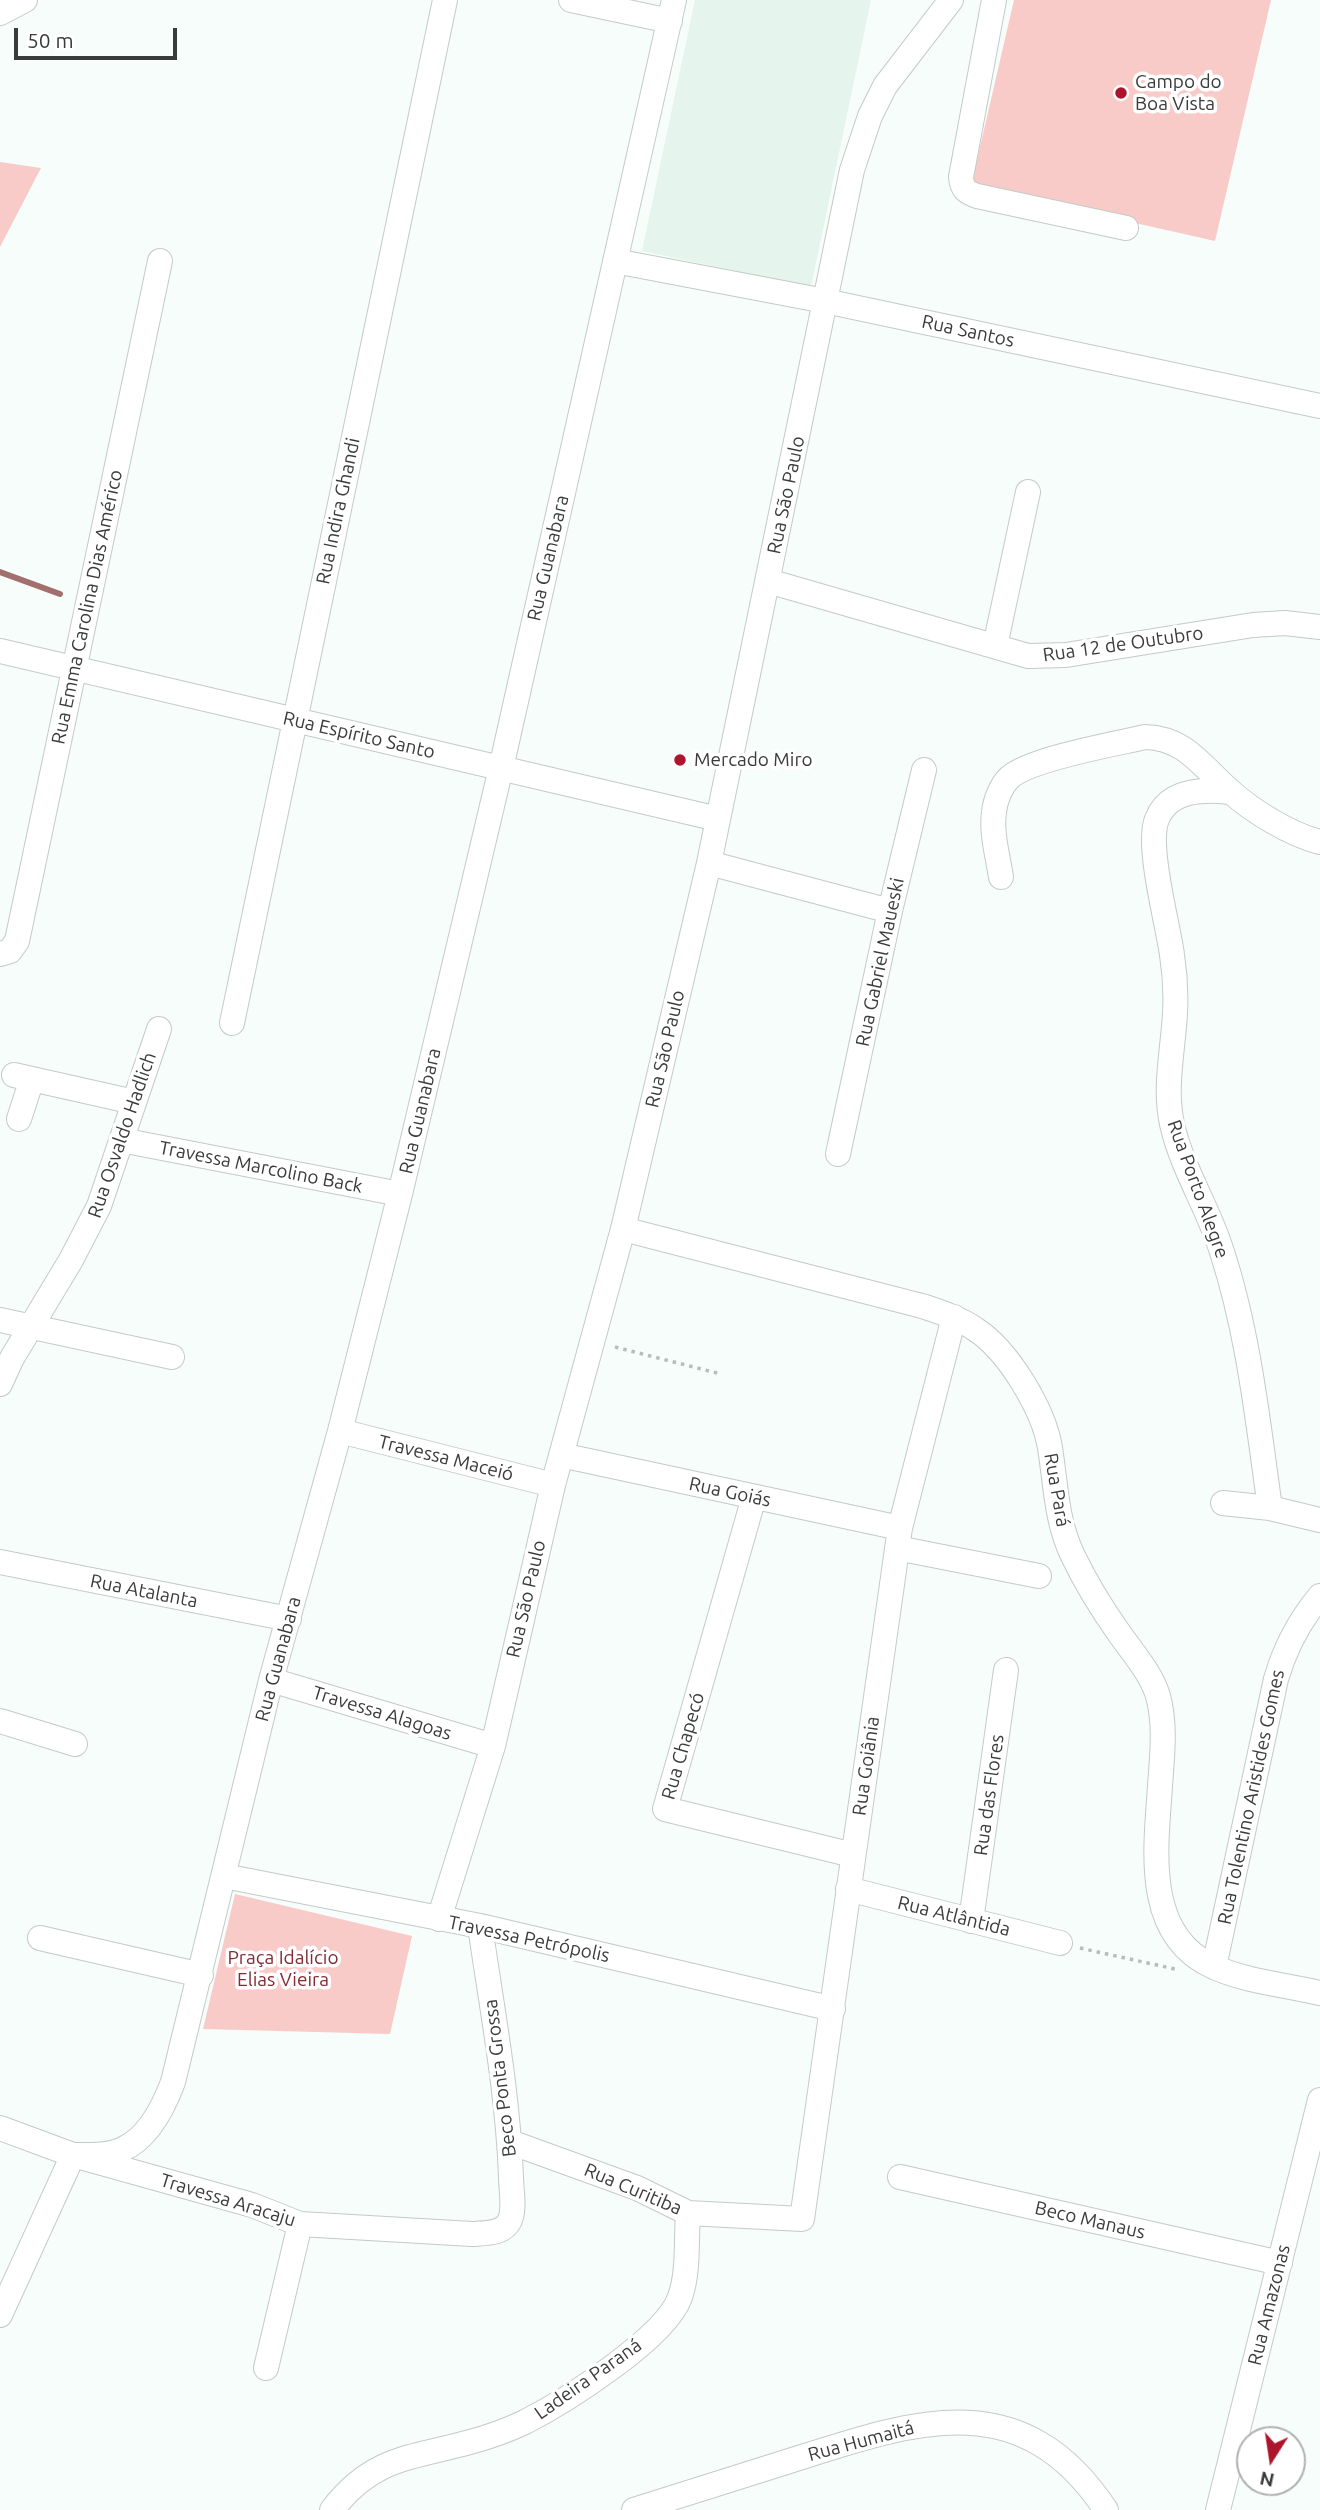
<!DOCTYPE html>
<meta charset="utf-8">
<style>
body{margin:0}
#map{position:relative;width:1320px;height:2510px;overflow:hidden;background:#f6fdfa;font-family:Ubuntu,sans-serif}
canvas{display:block}
.north{position:absolute;left:1236px;top:2426px;width:70px;height:70px;box-sizing:border-box;background:#fff;border:2px solid #b0b1b1;border-radius:50%;rotate:192deg;font-size:19px;font-weight:700;line-height:28px;text-align:center;color:#3a3c3b}
.north::after{content:'';display:block;margin:auto;width:24px;height:32px;background:#ab162c;clip-path:polygon(50% 0,100% 100%,50% 72%,0 100%)}
.scale{position:absolute;left:14px;top:28px;width:163px;height:32px;box-sizing:border-box;border:4px solid #3a3c3b;border-top:0;padding-left:9px;font-size:21px;line-height:24px;white-space:nowrap;color:#3a3c3b;-webkit-text-stroke:5px #fff;paint-order:stroke}
</style>
<div id="map">
<canvas width="1320" height="2510"></canvas>
<div class="north">N</div>
<div class="scale">50 m</div>
</div>
<script>
const ctx = document.querySelector('canvas').getContext('2d');
ctx.lineJoin = 'round';
function fill(path, color) {
  ctx.fillStyle = color;
  ctx.fill(path, 'evenodd');
}
function strokePath(path, color, width, dash) {
  ctx.strokeStyle = color;
  ctx.lineWidth = width;
  ctx.lineCap = dash ? 'butt' : 'round';
  ctx.setLineDash(dash || []);
  ctx.stroke(path);
}
function label(font, color, halo, rows, align = 'center') {
  ctx.font = font + ' Ubuntu,sans-serif';
  ctx.lineWidth = 7;
  ctx.setLineDash([]);
  ctx.textBaseline = 'middle';
  ctx.strokeStyle = halo;
  ctx.fillStyle = color;
  for (const [text, x, y, turn = 0] of rows) {
    ctx.save();
    ctx.translate(x, y);
    ctx.rotate((+turn || 0) * Math.PI / 180);
    ctx.textAlign = isNaN(turn) ? turn : align;
    if (halo) ctx.strokeText(text, 0, 0);
    ctx.fillText(text, 0, 0);
    ctx.restore();
  }
}
fill(new Path2D(`
 M695,0H871L811,287L642,251Z`), '#e5f4ed');
fill(new Path2D(`
 M1014,0H1271L1215,241L971,186Z
 M0,162L41,168L0,247Z
 M235,1894L412,1936L390,2034L203,2029Z`), '#f8cbc9');
strokePath(new Path2D(`
 M0,572L60,594`), '#a26f6e', 6);
const minor = new Path2D(`
 M571,0L670,21
 M994,0L961,177C962,189 966,192 977,196L1126,228
 M0,13L25,0
 M615,261L825,301L1320,406
 M768,581L1028,656L1066,655L1253,625L1285,623L1320,627
 M995,646L1028,492
 M0,651L718,819
 M1230,792C1204,789 1169,789 1157,819C1146,845 1168,924 1172,955C1175,974 1176,994 1175,1013C1173,1051 1164,1087 1172,1124C1182,1169 1209,1209 1222,1252C1249,1335 1258,1423 1270,1508L1320,1520
 M709,863L890,911
 M1001,877C998,857 991,833 994,812C995,801 1001,786 1009,778C1029,759 1115,744 1145,737C1186,738 1202,767 1230,791C1252,811 1291,835 1320,842
 M0,954L10,951L17,941L160,261
 M232,1023L445,0
 M14,1075L134,1102
 M19,1119L32,1079
 M121,1140L400,1194
 M838,1154L890,911L924,770
 M623,1229L922,1306C940,1312 959,1318 975,1329C1008,1350 1044,1410 1050,1448C1056,1485 1056,1521 1073,1556C1086,1583 1102,1609 1119,1633C1133,1653 1151,1673 1158,1696C1166,1725 1162,1757 1160,1786C1156,1848 1143,1934 1212,1966C1243,1981 1286,1985 1320,1993
 M0,1320L172,1357
 M0,1384L12,1358L71,1260L99,1206L159,1029
 M340,1431L553,1485
 M561,1455L900,1528
 M754,1497L665,1809L853,1855
 M1223,1503L1270,1508
 M897,1548L1039,1576
 M0,1562L289,1619
 M271,1680L493,1746
 M0,1721L75,1744
 M224,1876L480,1926L833,2009
 M848,1889L1060,1943
 M439,1919L493,1746L553,1485L623,1229L709,863L852,170L870,116L885,86L951,0
 M971,1921L1006,1670
 M40,1938L201,1975
 M1214,1967L1276,1679C1285,1648 1299,1621 1320,1596
 M0,2128L73,2155L252,2205L300,2224L472,2234C486,2233 504,2234 510,2220C515,2207 511,2190 511,2177C508,2093 492,2009 480,1926
 M510,2142L637,2188L688,2213L802,2219L900,1528L954,1317
 M900,2177L1280,2263
 M0,2315L73,2155C89,2155 108,2156 123,2149C148,2138 164,2106 173,2082L271,1680L340,1431L400,1194L501,768L674,0
 M266,2368L300,2224
 M332,2510C372,2457 412,2458 470,2442C489,2437 508,2430 525,2422C564,2402 666,2338 680,2297C689,2272 686,2239 688,2213
 M634,2510C690,2492 746,2475 802,2457C920,2419 1024,2386 1106,2510
 M1218,2510L1320,2100`);
strokePath(minor, '#c4cac7', 26);
strokePath(new Path2D(`
 M615,1347L721,1374
 M1080,1948L1175,1969`), '#b7bdba', 3.5, [3.5, 5]);
strokePath(minor, '#fff', 24);
for (const [x, y, r, color] of [
 [1121,93,7,"#ab162c"],
 [680,760,7,"#ab162c"]
]) {
  const dot = new Path2D();
  dot.arc(x, y, r, 0, 2 * Math.PI);
  ctx.fillStyle = color;
  ctx.fill(dot);
  strokePath(dot, '#fff', 2.5);
}
label('19px', '#3a3c3b', '#fff', [
 ["Campo do",1135,82],
 ["Boa Vista",1135,104],
 ["Mercado Miro",694,760]
], 'left');
label('19px', '#3a3c3b', '#fff', [
 ["Rua Santos",968,331,12],
 ["Rua São Paulo",786,495,-78],
 ["Rua Indira Ghandi",338,511,-78],
 ["Rua Guanabara",548,558,-77],
 ["Rua Emma Carolina Dias Américo",87,607,-78],
 ["Rua 12 de Outubro",1123,644,-8],
 ["Rua Espírito Santo",359,735,13],
 ["Rua Gabriel Maueski",880,962,-78],
 ["Rua São Paulo",665,1049,-77],
 ["Rua Guanabara",420,1111,-77],
 ["Rua Osvaldo Hadlich",122,1135,-71],
 ["Travessa Marcolino Back",261,1167,11],
 ["Rua Porto Alegre",1198,1189,70],
 ["Travessa Maceió",446,1458,14],
 ["Rua Pará",1057,1490,80],
 ["Rua Goiás",730,1492,12],
 ["Rua Atalanta",144,1591,11],
 ["Rua São Paulo",526,1599,-77],
 ["Rua Guanabara",278,1659,-75],
 ["Travessa Alagoas",382,1713,17],
 ["Rua Chapecó",683,1746,-74],
 ["Rua Goiânia",866,1766,-82],
 ["Rua das Flores",989,1795,-82],
 ["Rua Tolentino Aristides Gomes",1251,1797,-78],
 ["Rua Atlântida",954,1916,14],
 ["Travessa Petrópolis",529,1939,12],
 ["Beco Ponta Grossa",500,2078,-97],
 ["Rua Curitiba",633,2189,23],
 ["Travessa Aracaju",228,2200,17],
 ["Beco Manaus",1090,2220,13],
 ["Rua Amazonas",1269,2305,-76],
 ["Ladeira Paraná",588,2379,-35],
 ["Rua Humaitá",861,2441,-15]
]);
label('19px', '#832b30', '#fff', [
 ["Praça Idalício",283,1958],
 ["Elias Vieira",283,1980]
]);
</script>
